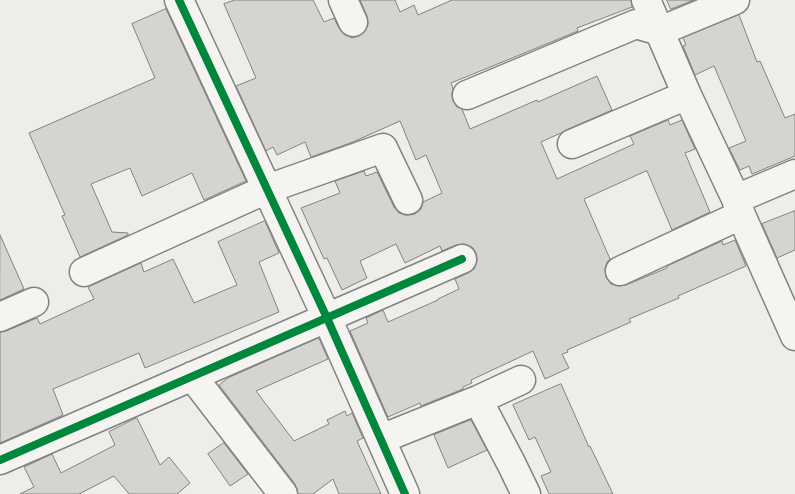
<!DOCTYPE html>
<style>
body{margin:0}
canvas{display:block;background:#efede8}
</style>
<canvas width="795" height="494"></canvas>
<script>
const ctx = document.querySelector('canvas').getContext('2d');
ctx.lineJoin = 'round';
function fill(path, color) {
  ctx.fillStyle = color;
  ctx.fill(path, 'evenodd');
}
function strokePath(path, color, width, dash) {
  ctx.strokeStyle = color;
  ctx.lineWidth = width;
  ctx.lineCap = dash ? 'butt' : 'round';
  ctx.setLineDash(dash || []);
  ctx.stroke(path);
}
const building = new Path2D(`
 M235,0H313L324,22L334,18L339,28L344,34L352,38L359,36L365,31L368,24L367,16L360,0H395L400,12L414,5L418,15L452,0H631L632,7L577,28L578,31L451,83L453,88L452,94L453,101L457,107L462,109L470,129L537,100L538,102L597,76L612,110L566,130L561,133L541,142L557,179L634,144L630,136L668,120L670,125L682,120L695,149L685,153L710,212L672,230L647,171H646L584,199L610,259L607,262L605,269L606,277L611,284L618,286L626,285L667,268V266L722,241L723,245L735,240L746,266L678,296L679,298L629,319L631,322L567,350L568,352L562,354L569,368L545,379L533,351L471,380L472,383L463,387V389L421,406L420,403L388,417L350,331L368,323L366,318L383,310L388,322L438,300V299L459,289L455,279L468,273L474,269L477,261L476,253L472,247L464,244L456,245L442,251L440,246L405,263L396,244L360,261L367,278L342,290L327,258L324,259L301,208L340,193L335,181L364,171L366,176L377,172L394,207L399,213L406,215L415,214L421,209L423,202L442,193L426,155L416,160L400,121L353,142L311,157L305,142L277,155L273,147L266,151L236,86L256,78L224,4Z
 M667,0H694L671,9Z
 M166,9L246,181L204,200L192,173L142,196L130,168L91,184L112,232L128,233V235L80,257L62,216L65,215L29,133L155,78L132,24Z
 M739,15L757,62L760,61L785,118L795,114V156L752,174L749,166L740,170L729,148L746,141L714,66L695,75L683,46L686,45L683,38Z
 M795,211V250L777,258L762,224Z
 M265,221L279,253L259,262L279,312L145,368L139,353L53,389L63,415L0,443V332L6,331L37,318L40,324L94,299L88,287L141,263L144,272L173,259L194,303L237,285L218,242Z
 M0,235L24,289L0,300Z
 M319,338L328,359L256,391L294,441L329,424L327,420L345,411L347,416L352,413L363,438L357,441L381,494H339L333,479L313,494H298L295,484L219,385L228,378Z
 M561,384L589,447L590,446L613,494H549L541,476L551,472L535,437L529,440L513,405Z
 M137,418L160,465L169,457L190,483L177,494H129L114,476L79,494H20L34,487L24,467L52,454L61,473L115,445L109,432Z
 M471,420L487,450L448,468L434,435Z
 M224,443L248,474L230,486L208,454Z`);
fill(building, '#d6d4d1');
strokePath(building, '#838284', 1);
const street = new Path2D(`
 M179,0L327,318L405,494
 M343,0L353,22
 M646,0L687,95L736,199L741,215L795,336
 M467,95L636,24L660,31L735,0
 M572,144L687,95
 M736,199L795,174
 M620,271L741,215
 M84,272L267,189L383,148L408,200
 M0,317L34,302
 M192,376L283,494
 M478,400L512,465L526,494
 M381,439L478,400L521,380
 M0,460L462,259`);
strokePath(street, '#838284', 31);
strokePath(street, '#f5f4f0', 28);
strokePath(new Path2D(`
 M179,0L327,318L405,494
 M0,460L462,259`), '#00873e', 8);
</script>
